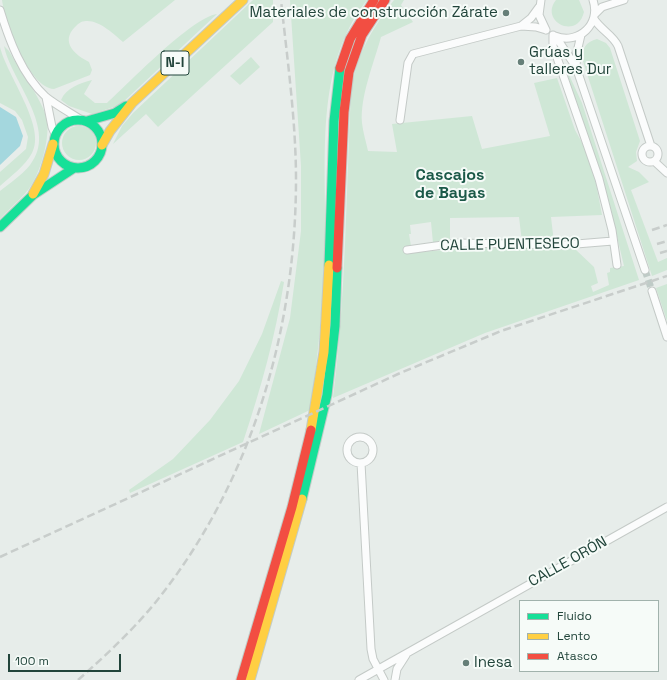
<!DOCTYPE html>
<meta charset="utf-8">
<style>
body{margin:0}
#map{position:relative;width:667px;height:680px;overflow:hidden;background:#e7edea;font-family:"Space Grotesk",sans-serif}
canvas{display:block}
.legend{position:absolute;left:519px;top:600px;width:140px;height:72px;box-sizing:border-box;background:#f6fbf8;border:1px solid #a1b2ac;margin:0;padding:5px 7px;list-style:none;font-size:12px;color:#21443a}
.legend li{display:flex;align-items:center;gap:8px;height:20px}
.legend b{width:20px;border:1px solid #a1b2ac}
.scale{position:absolute;left:8px;top:654px;width:113px;height:18px;box-sizing:border-box;border:2px solid #21443a;border-top:0;padding-left:5px;font-size:12px;line-height:14px;white-space:nowrap;color:#21443a;-webkit-text-stroke:3px #f6fbf8;paint-order:stroke}
</style>
<div id="map">
<canvas width="667" height="680"></canvas>
<ul class="legend">
<li><b style="height:5px;background:#16e098"></b>Fluido</li>
<li><b style="height:5px;background:#ffcf43"></b>Lento</li>
<li><b style="height:5px;background:#f24e42"></b>Atasco</li>
</ul>
<div class="scale">100 m</div>
</div>
<script>
const ctx = document.querySelector('canvas').getContext('2d');
ctx.lineJoin = 'round';
function fill(path, color) {
  ctx.fillStyle = color;
  ctx.fill(path, 'evenodd');
}
function strokePath(path, color, width, dash) {
  ctx.strokeStyle = color;
  ctx.lineWidth = width;
  ctx.lineCap = dash ? 'butt' : 'round';
  ctx.setLineDash(dash || []);
  ctx.stroke(path);
}
function label(font, color, halo, rows, align = 'center') {
  ctx.font = font + ' "Space Grotesk",sans-serif';
  ctx.lineWidth = 4;
  ctx.setLineDash([]);
  ctx.textBaseline = 'middle';
  ctx.strokeStyle = halo;
  ctx.fillStyle = color;
  for (const [text, x, y, turn = 0] of rows) {
    ctx.save();
    ctx.translate(x, y);
    ctx.rotate((+turn || 0) * Math.PI / 180);
    ctx.textAlign = isNaN(turn) ? turn : align;
    if (halo) ctx.strokeText(text, 0, 0);
    ctx.fillText(text, 0, 0);
    ctx.restore();
  }
}
fill(new Path2D(`
 M2,0H175L123,42C114,34 99,20 86,21C81,21 78,24 75,27C60,42 75,55 89,62L92,70L90,75L54,89C29,88 5,22 2,0Z
 M253,0H273V22L158,127L146,114L113,144L122,126L133,113Z
 M290,0H367C313,68 327,162 325,243C323,299 319,354 310,410L259,434L290,318L301,231V166Z
 M394,0H404L401,5L413,22L381,37C374,63 360,96 362,123C363,132 366,142 368,151L397,152L392,124L472,116L482,149L550,136L534,83L557,78L575,130L585,148L595,178L602,215L551,217L554,243L522,242L519,217L450,218V239L433,243L431,222L410,225L411,234H409L411,246L406,247L408,253L468,248L575,249L594,267L598,283L591,286L593,292L609,285L607,273L610,272V268L624,266L610,207L564,64L582,103L639,280L485,333L333,398C346,296 346,194 351,91C358,52 370,32 394,0Z
 M556,0H579L584,12C577,41 539,21 556,0Z
 M217,14L120,105L92,114L69,106L61,100C66,88 80,83 92,80L84,94L95,103H107C128,84 192,17 217,14Z
 M597,39L606,43L610,48L640,141L636,152L637,161L628,167L639,172L649,182L631,190L658,262L667,258V270L652,276L582,58C583,47 586,42 597,39Z
 M4,46L9,51C19,69 44,102 47,120C50,139 40,175 28,190C20,200 9,209 0,219V191C10,183 22,175 30,165C59,129 11,81 4,46Z
 M0,47C6,74 47,127 32,153C25,166 11,176 0,186V172L26,149L28,137L22,120L15,111L0,103Z
 M251,57L260,67L240,85L230,76Z
 M62 143a17 17 0 1 1 34 0a17 17 0 1 1-34 0Z
 M281,281L284,282C275,338 261,388 243,442L130,493L129,490L173,459L210,420L239,381L262,334Z
 M667,284V321L656,288Z`), '#cfe7d6');
fill(new Path2D(`
 M0,107L16,117L23,136L20,146L0,165Z`), '#a4d7de');
strokePath(new Path2D(`
 M645,270L652,291`), '#bfcbc7', 7, [7, 3.5]);
const street = new Path2D(`
 M541,0L539,15L546,30
 M0,10C9,40 22,75 46,97C56,105 69,112 80,119
 M595,14L602,7L624,0
 M594,19C601,30 613,35 618,46L651,146
 M521,26L531,18L539,7
 M553,35V46L599,179L612,230L617,265
 M555,36C579,45 601,24 593,0
 M556,37L576,67L645,270
 M576,67L577,52L581,35
 M46,97L52,127L55,134
 M400,120L408,63L413,54L521,26L536,27L546,30
 M642 154a8 8 0 1 1 16 0a8 8 0 1 1-16 0Z
 M654,161L667,173
 M407,250L457,243L564,245L613,241
 M652,291L667,337
 M347 450a13 13 0 1 1 26 0a13 13 0 1 1-26 0Z
 M361,463L371,649L373,659L384,680
 M359,680L667,507
 M395,680L397,669L406,655`);
const fast = new Path2D(`
 M54 144a24 24 0 1 1 48 0a24 24 0 1 1-48 0Z
 M87,121L115,113L126,106
 M0,227L33,195L74,168
 M329,265L334,121L340,68
 M302,499L327,395L335,326L337,268`);
const slow = new Path2D(`
 M102,145L110,131L132,103L243,0
 M33,194L44,174L53,144
 M311,430L324,352L329,265
 M250,680L302,499`);
const jam = new Path2D(`
 M340,68L350,39L374,0
 M337,268L344,112L349,72L362,35L385,0
 M241,680L292,507L311,430`);
strokePath(street, '#c4cac7', 9);
strokePath(fast, '#c2cbc7', 11);
strokePath(slow, '#c2cbc7', 11);
strokePath(jam, '#c2cbc7', 11);
strokePath(street, '#fbfcfc', 7);
strokePath(fast, '#16e098', 9);
strokePath(slow, '#ffcf43', 9);
strokePath(jam, '#f24e42', 9);
strokePath(new Path2D(`
 M652,230L667,225
 M657,244L667,241
 M660,253L667,251
 M0,557L398,374L501,331L667,276
 M78,680C105,656 132,631 155,603C251,484 296,331 296,179C296,121 287,57 281,0`), '#c8cdcb', 2.5, [8, 4]);
for (const [x, y, r, color] of [
 [506,13,4,"#667f78"],
 [521,62,4,"#667f78"],
 [466,663,4,"#667f78"]
]) {
  const dot = new Path2D();
  dot.arc(x, y, r, 0, 2 * Math.PI);
  ctx.fillStyle = color;
  ctx.fill(dot);
  strokePath(dot, '#f6fbf8', 1.5);
}
for (const [x, y, w] of [
 [175,63,28]
]) {
  const box = new Path2D();
  box.roundRect(x - w / 2, y - 12, w, 24, 3);
  ctx.fillStyle = '#f6fbf8';
  ctx.fill(box);
  strokePath(box, '#21443a', 1);
}
label('bold 14px', '#21443a', null, [
 ["N-I",175,63]
]);
label('15px', '#21443a', '#f6fbf8', [
 ["Materiales de construcción Zárate",498,13,"right"],
 ["Grúas y",529,53],
 ["talleres Dur",529,70],
 ["Inesa",474,663]
], 'left');
label('15px', '#21443a', '#f6fbf8', [
 ["CALLE PUENTESECO",510,245,-1],
 ["CALLE ORÓN",568,562,-29]
]);
label('bold 16px', '#1b5948', '#f6fbf8', [
 ["Cascajos",450,176],
 ["de Bayas",450,194]
]);
</script>
